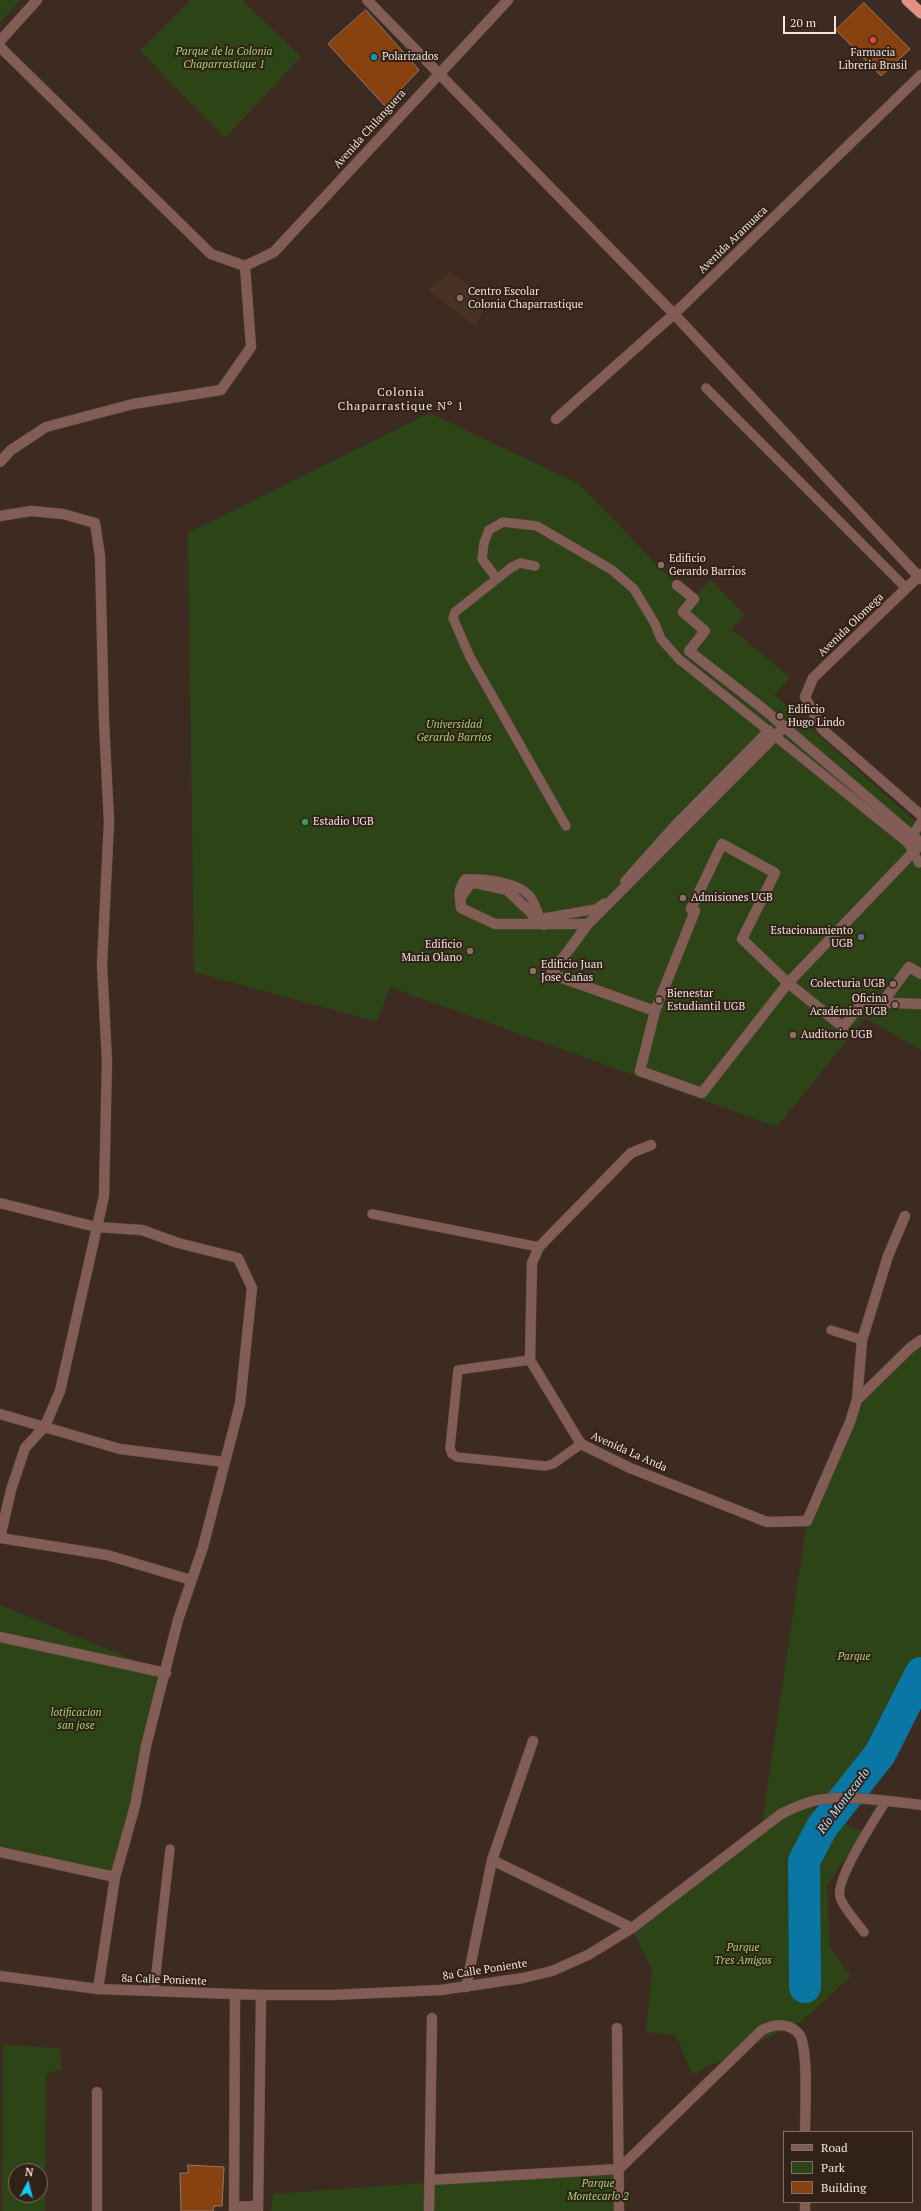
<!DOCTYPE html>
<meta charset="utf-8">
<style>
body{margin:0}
#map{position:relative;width:921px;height:2211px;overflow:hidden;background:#3d2b21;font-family:"PT Serif",serif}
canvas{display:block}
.legend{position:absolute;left:783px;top:2131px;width:130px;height:72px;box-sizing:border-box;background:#322117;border:1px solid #7e6f67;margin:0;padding:5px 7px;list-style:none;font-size:12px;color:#f1e5de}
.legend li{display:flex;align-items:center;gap:8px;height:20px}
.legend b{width:20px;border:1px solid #7e6f67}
.north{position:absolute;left:8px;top:2163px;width:40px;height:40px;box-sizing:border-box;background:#322117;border:1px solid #7e6f67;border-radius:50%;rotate:7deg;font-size:11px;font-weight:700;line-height:16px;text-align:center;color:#f1e5de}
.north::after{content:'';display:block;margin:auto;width:14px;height:18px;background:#10cafa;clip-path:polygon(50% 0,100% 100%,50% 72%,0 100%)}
.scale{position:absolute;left:783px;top:16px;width:53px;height:18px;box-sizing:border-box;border:2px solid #f1e5de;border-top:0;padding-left:5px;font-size:12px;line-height:14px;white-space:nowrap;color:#f1e5de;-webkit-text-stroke:3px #322117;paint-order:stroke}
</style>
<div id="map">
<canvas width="921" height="2211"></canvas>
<ul class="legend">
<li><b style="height:5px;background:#825d55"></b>Road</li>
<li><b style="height:11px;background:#2d4417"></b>Park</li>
<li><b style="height:11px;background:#874210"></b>Building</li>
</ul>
<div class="north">N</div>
<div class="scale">20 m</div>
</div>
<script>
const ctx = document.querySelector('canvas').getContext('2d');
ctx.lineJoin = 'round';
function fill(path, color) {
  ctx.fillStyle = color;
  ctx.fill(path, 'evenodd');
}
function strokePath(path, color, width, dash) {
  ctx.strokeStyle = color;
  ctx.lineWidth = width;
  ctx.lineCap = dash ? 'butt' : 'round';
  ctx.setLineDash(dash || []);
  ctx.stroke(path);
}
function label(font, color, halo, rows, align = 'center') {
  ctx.font = font + ' "PT Serif",serif';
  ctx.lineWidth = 4;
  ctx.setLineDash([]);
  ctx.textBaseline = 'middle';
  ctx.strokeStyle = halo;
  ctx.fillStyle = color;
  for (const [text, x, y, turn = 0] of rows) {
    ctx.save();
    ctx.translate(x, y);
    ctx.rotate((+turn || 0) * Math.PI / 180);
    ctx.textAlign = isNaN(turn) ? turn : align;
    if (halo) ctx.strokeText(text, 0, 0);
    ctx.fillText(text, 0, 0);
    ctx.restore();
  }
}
fill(new Path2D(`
 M450,272L479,291L486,305L475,326L428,290Z`), '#493123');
fill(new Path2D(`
 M0,0H21L0,22Z
 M191,0H242L301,57L225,138L140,51Z
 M430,413L579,484L677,585L695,595L711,580L745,615L731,629L790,677L774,695L921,827V1050L865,1018L777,1127L390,987L377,1022L194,972L188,533Z
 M921,1344V1673L880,1754L824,1799L809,1807L863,1832L827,1885L830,1948L851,1976L802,2021L692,2074L676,2035L646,2032L652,1971L632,1928L761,1829L807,1521L872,1384Z
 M0,1605L166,1673L115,1877L0,1851Z
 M3,2045L59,2048L62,2069L46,2074L45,2211H2ZM16,2171H40V2195H16Z
 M619,2169V2211H271L273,2194Z`), '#2d4417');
strokePath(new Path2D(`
 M805,1987L804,1861L822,1827L880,1754L921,1673`), '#0a76a4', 32);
const building = new Path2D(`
 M864,3L910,49L881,76L836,30Z
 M366,10L419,70L385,106L328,44Z
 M188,2165L224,2167L222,2206H214L213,2211H181L180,2173H188Z`);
fill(building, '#874210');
strokePath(building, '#8f7a6e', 1);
const service = new Path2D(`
 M706,388L906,588
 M535,566L520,563L512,567L455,612L453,618L470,657L566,826
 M497,579L482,559L484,543L489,530L503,522L537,526L612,570L634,589L655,624L661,639L679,659L908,843L919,863
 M909,841L921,822
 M625,881L676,824L769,730
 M461,902C457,893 460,887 465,879C483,878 515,881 529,895C534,900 537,911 540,918
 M532,920L596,909L604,903
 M372,1214L539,1247
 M831,1330L862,1340
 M530,1360L458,1370L450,1448L452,1454L457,1457L545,1466L553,1464L581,1444
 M864,1932C858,1924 842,1906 840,1897C835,1879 875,1819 886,1801
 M154,1991L170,1849`);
const pedestrian = new Path2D(`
 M677,585L694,599L683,612L705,631L689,651L761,707L921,843
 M588,924L784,727
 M544,925L507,890L475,883L470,884L460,899L461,908L495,924H588L551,974L655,1011L640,1071L702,1093L788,983L921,844
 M882,1003L909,967L921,974
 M655,1011L695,911L691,909L722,844L775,873L742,939L788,983L843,1027L863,1002L921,1004`);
const minor = new Path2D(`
 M367,0L674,314L921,579
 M0,41L37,0
 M0,47L211,254L245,266L251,347L221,390L133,404L46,427L11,450L0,462
 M245,266L274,252L508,0
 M556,419L674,314L921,75
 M0,516L31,511L63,514L95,523L100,556L104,722L109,822L102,965L107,1061L104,1196L60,1391L45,1426L25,1448L11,1490L0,1538
 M921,574L813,678L805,697L822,729L921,815
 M651,1145L631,1153L539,1247L532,1263L530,1360L581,1444L630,1468L767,1522L807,1521L850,1422L857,1400L910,1348L921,1340
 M0,1203L96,1227L142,1230L178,1243L238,1258L252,1288L240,1404L203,1547L178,1620L146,1746L135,1806L115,1877L98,1989
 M857,1400L862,1340L888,1256L905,1216
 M0,1414L120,1449L224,1462
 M0,1538L107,1555L191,1580
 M0,1637L166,1673
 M0,1852L115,1877
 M492,1860L632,1928
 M466,1987L492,1860L533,1741
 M617,2028L619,2211
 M430,2180L619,2169L762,2030C775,2024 789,2022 799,2034C809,2047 805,2113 805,2132
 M805,2202V2211
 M97,2211V2092
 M429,2211L432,2018`);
const tertiary = new Path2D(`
 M0,1976L98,1989L261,1995H332L441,1990L523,1978L552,1971L588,1955L632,1928L781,1814C795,1807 810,1800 825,1799C857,1796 889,1801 921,1805
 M234,2207L258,2206
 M234,2211L235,1994
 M258,2211L261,1995`);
const trunk = new Path2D(`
 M907,0L921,13`);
strokePath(service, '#5a493f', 10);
strokePath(pedestrian, '#5a493f', 11);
strokePath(minor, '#5a493f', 11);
strokePath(tertiary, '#5a493f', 11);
strokePath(trunk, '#5a493f', 12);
strokePath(service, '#825d55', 9);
strokePath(pedestrian, '#825d55', 10);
strokePath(minor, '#825d55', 10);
strokePath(tertiary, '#825d55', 10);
strokePath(trunk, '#e29180', 11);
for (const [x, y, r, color] of [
 [873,40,4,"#e0444e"],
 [374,57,4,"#0f9aa8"],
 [460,298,4,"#8d6e63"],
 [661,565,4,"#8d6e63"],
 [780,716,4,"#8d6e63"],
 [305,822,4,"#2e9e5b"],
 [683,898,4,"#8d6e63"],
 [861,937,4,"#5c6f8a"],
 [470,951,4,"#8d6e63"],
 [533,971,4,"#8d6e63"],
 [893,984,4,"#8d6e63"],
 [659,1000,4,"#8d6e63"],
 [895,1005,4,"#8d6e63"],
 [793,1035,4,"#8d6e63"]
]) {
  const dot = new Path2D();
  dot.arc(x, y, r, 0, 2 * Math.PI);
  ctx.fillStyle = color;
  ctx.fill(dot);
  strokePath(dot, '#322117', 1.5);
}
label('italic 11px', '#a0d572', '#322117', [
 ["Parque de la Colonia",224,52],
 ["Chaparrastique 1",224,65],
 ["Universidad",454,725],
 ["Gerardo Barrios",454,738],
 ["Parque",854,1657],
 ["lotificacion",76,1713],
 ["san jose",76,1726],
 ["Parque",743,1948],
 ["Tres Amigos",743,1961],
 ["Parque",598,2184],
 ["Montecarlo 2",598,2197]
]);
label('11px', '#f1e5de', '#322117', [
 ["Farmacia",873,53,"center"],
 ["Libreria Brasil",873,66,"center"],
 ["Polarizados",382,57],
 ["Centro Escolar",468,292],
 ["Colonia Chaparrastique",468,305],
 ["Edificio",669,559],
 ["Gerardo Barrios",669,572],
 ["Edificio",788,710],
 ["Hugo Lindo",788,723],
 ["Estadio UGB",313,822],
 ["Admisiones UGB",691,898],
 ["Estacionamiento",853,931,"right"],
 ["UGB",853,944,"right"],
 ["Edificio",462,945,"right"],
 ["Maria Olano",462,958,"right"],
 ["Edificio Juan",541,965],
 ["Jose Cañas",541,978],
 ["Colecturia UGB",885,984,"right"],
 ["Bienestar",667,994],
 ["Estudiantil UGB",667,1007],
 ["Oficina",887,999,"right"],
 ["Académica UGB",887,1012,"right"],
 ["Auditorio UGB",801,1035]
], 'left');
label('11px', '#f1e5de', '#322117', [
 ["Avenida Chilanguera",370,129,-48],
 ["Avenida Aramuaca",733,240,-44],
 ["Avenida Olomega",851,625,-44],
 ["Avenida La Anda",629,1452,24],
 ["8a Calle Poniente",485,1970,-9],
 ["8a Calle Poniente",164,1980,2]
]);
ctx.letterSpacing = '1px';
label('12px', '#f1e5de', '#322117', [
 ["Colonia",401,393],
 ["Chaparrastique Nº 1",401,407]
]);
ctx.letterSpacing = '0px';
label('italic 12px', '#b9e3fd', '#322117', [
 ["Río Montecarlo",844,1801,-53]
]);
</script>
